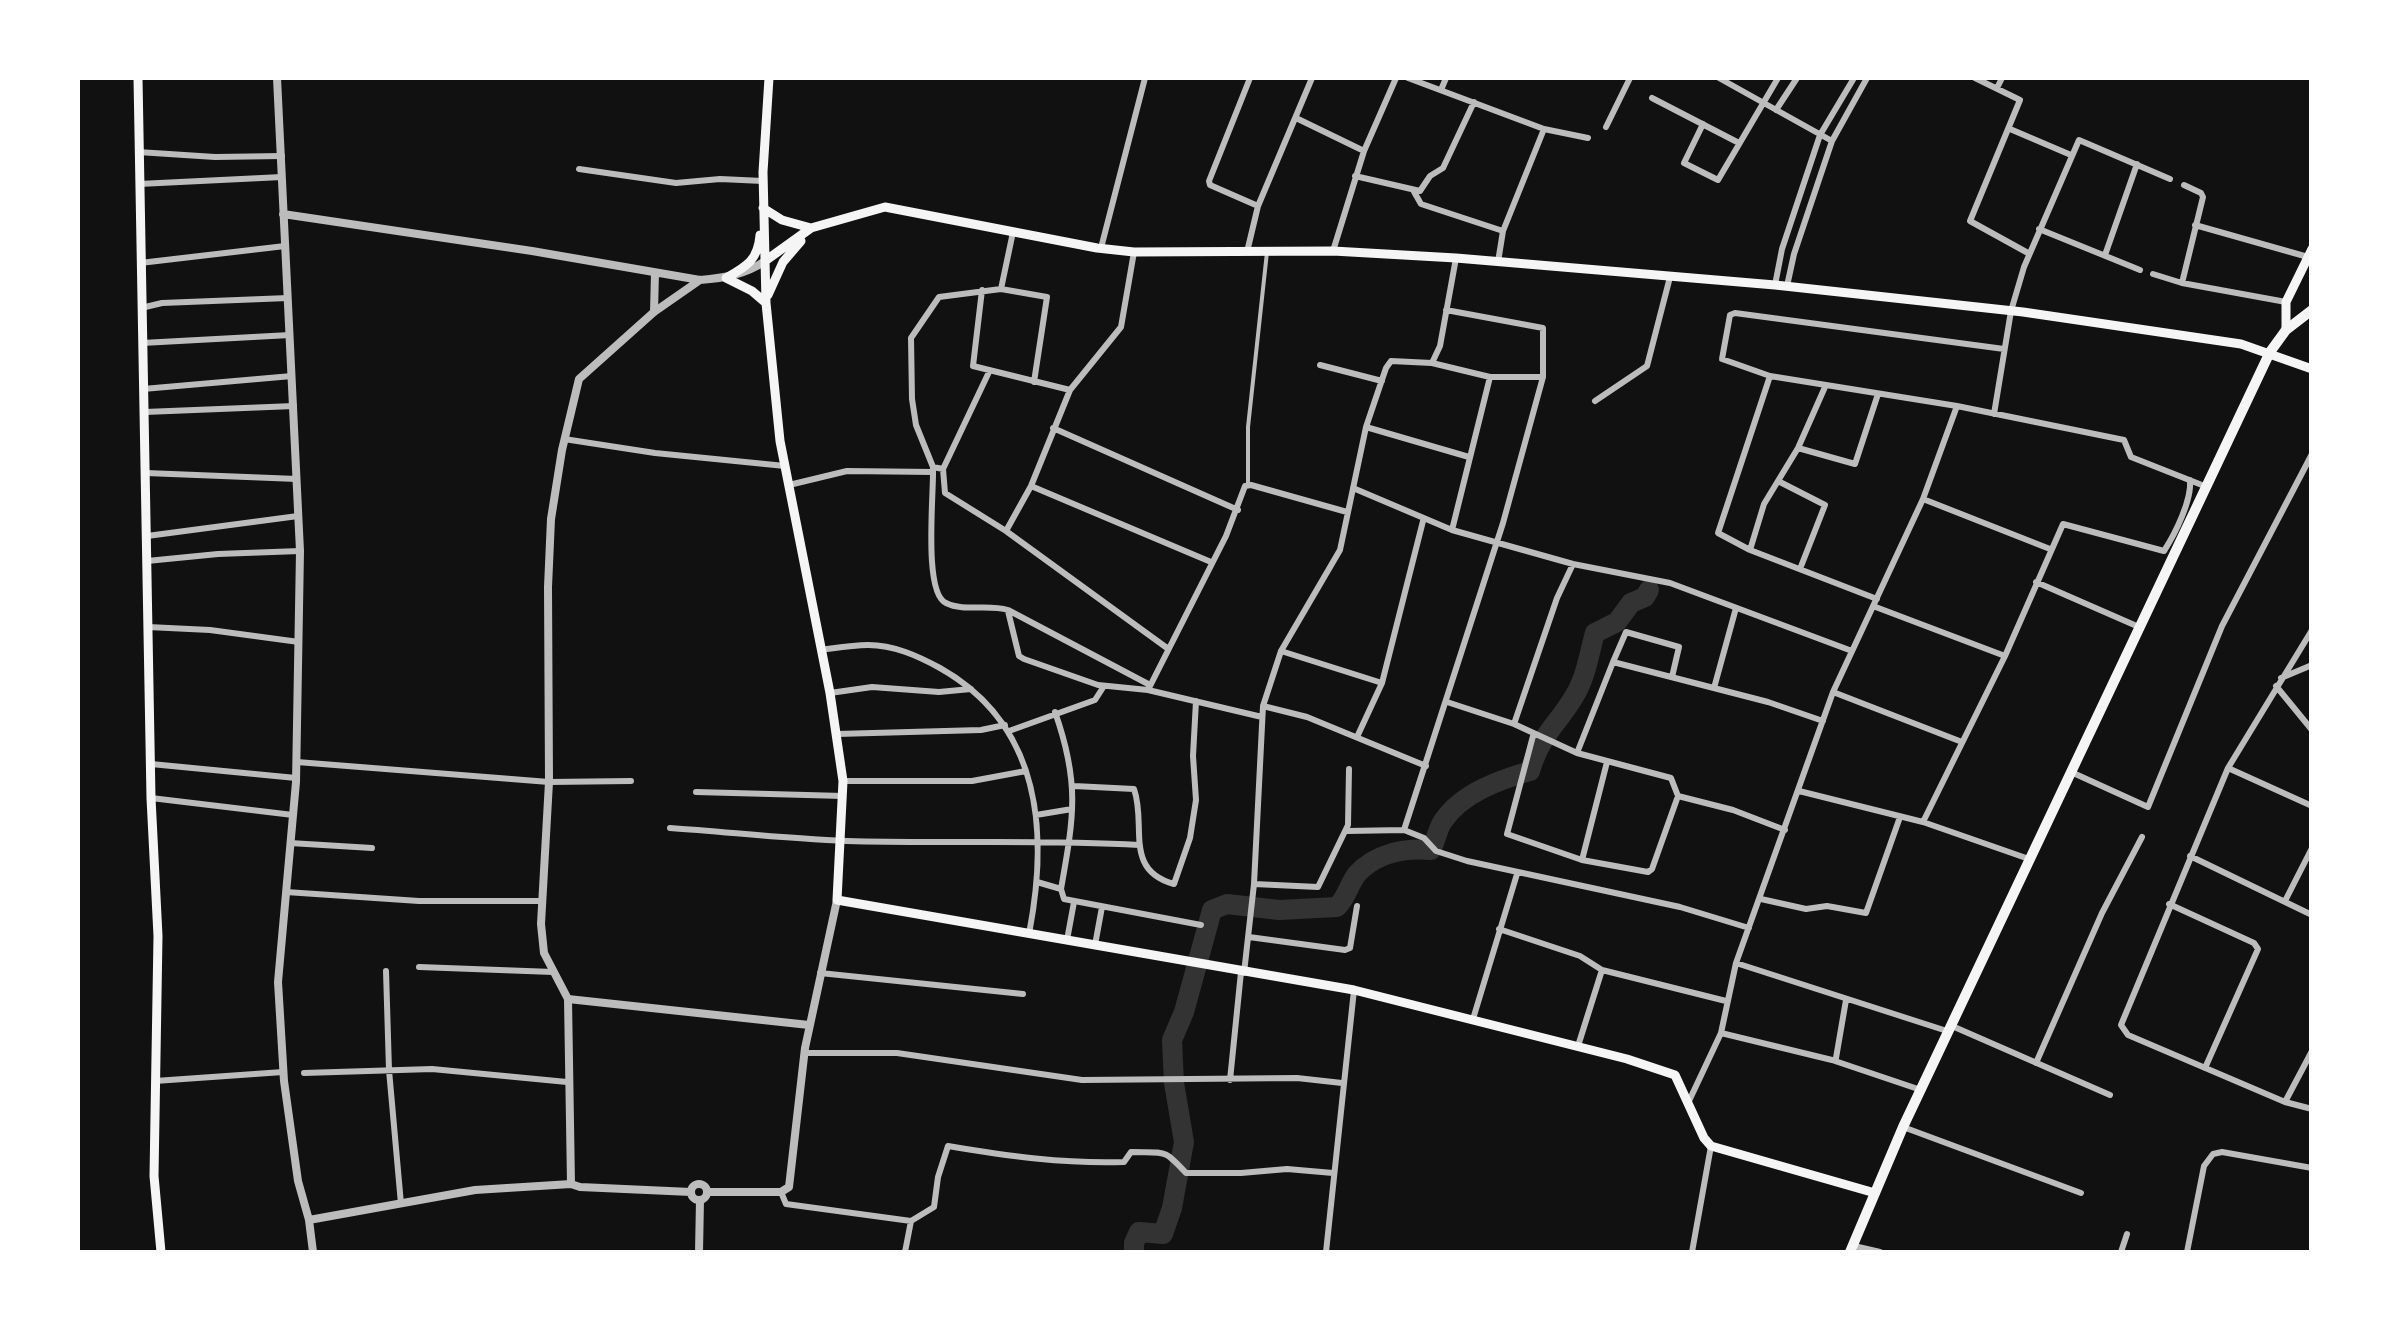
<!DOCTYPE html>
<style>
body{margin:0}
#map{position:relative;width:2389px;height:1330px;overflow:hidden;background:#111;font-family:Mulish,sans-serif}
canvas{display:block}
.frame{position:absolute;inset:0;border:80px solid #fff;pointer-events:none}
</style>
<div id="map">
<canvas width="2389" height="1330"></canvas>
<div class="frame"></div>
</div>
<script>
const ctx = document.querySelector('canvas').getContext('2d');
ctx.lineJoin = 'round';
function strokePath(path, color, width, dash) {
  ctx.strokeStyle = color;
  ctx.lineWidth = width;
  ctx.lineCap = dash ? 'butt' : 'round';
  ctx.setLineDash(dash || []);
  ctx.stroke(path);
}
strokePath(new Path2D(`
 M1134,1252V1243L1139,1232L1163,1234L1172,1208L1184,1142L1174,1083L1172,1040L1184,1012L1212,910L1227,904L1279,910L1337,907C1347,897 1349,884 1357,874C1376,853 1405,848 1431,850C1436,841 1437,830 1443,821C1462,793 1499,780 1530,771C1542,732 1557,726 1575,695C1586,677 1589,654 1595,633L1617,622L1631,603L1645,597L1649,590`), '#333', 20);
strokePath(new Path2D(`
 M1248,485V427L1267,252`), '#bcbcbc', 4);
strokePath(new Path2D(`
 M1250,78L1209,181L1210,185L1258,206
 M1408,78L1544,129L1588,138
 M1719,78L1832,141
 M1975,78L2020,100L1970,221L2028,253
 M1997,88L2002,78
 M1441,90L1446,78
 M1652,98L1739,143
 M1776,110L1797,78
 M1296,118L1364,151
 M1703,124L1684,163L1718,180L1778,78
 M1606,127L1630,78
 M2010,129L2071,155
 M138,152L215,157L282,156
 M579,169L676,183L720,179L763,181
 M1355,176L1420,191L1430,176L1443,168L1474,102
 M139,184L282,177
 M1413,190L1421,204L1503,231
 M2195,225L2308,257
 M2039,229L2140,270
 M1101,248L1145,78
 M1333,251L1364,151L1396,78
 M1247,252L1258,206L1312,78
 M2105,255L2137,164
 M1498,262L1503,231L1544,129
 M140,263L285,246
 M2153,274L2182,283L2286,302
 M2182,283L2203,197L2201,193L2184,185
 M1775,285L1782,249L1820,135L1854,78
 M1787,286L1794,254L1832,141L1867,78
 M1001,289L1013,232
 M982,290L973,366L1070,390
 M141,308L162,303L288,298
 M1446,310L1543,328V377
 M142,343L290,335
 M2004,349L1735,313L1730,315L1722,359L1770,376L1957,406L2124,440L2131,457L2207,487
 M1432,363L1490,377L1452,530
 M1320,365L1382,381
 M989,372L943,469L945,493L1006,531L1167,648
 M1770,376L1718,533L1750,550L1877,599
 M1490,377H1543L1503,523L1404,830L1424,838L1436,851L1467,861L1680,907L1749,928
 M143,389L292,376
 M1595,401L1647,366L1670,277
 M145,412L294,406
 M1994,414L2011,311L2024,267L2079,140L2170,179
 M1366,427L1469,457
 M1053,428L1238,510
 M564,439L655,453L785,466
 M1798,448L1855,464L1878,394
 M933,467C934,493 923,593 946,603C964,612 988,604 1008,610L1150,685
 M943,469L933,467L916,425L912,399L911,338L939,297L1001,289L1047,297L1034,382
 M146,473L297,479
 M1778,481L1825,505L1800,569
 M789,485L847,471L933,472
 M1031,486L1211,562
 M1353,488L1452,530L1573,564L1670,583L1852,651
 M1923,499L2050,549
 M1006,531L1031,486L1070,390L1121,327L1134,252
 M147,536L298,516
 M1750,550L1764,504L1798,448L1825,387
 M147,561L218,554L300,551
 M2036,582L2139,627
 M1873,606L2005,656
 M1008,611L1019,656L1024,659L1098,685L1148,690L1262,717
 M148,627L210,630L299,642
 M2312,630L2228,768L2121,1025L2128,1035L2285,1102L2312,1109
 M821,650C836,648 852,645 868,645C894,645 918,656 940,668C1041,725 1049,831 1029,934
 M1281,651L1382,683
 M1613,662L1626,632L1679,647L1672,677
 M2281,678L2312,665
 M2276,686L2312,730
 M1714,688L1736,608
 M1148,690L1226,536L1245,486L1251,485L1347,512
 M1833,692L1962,742
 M830,693L872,687L939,692L971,689
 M1447,702L1514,724L1577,753L1671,778L1678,796L1733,810L1785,830
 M1263,706L1307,717L1426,766
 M1055,712C1080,783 1074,816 1061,889L1064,899L1201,925
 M1514,724L1557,598L1573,564
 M1009,731L1095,700L1104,686
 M837,734L981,730L1005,725
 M1533,736L1507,834L1582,860L1648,872L1652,869L1678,796
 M1357,737L1382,683L1423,521
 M1577,753L1613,662L1768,702L1823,721
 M297,762L549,782L631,781
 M151,764L296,778
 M2228,768L2312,806
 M2071,772L2148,807L2222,626L2312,454
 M843,781H972L1026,771
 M1074,786L1134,789C1147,825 1123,870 1174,884L1190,838L1196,800L1193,756L1196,701
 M1799,791L1923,822L2029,859
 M696,792L843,796
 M151,798L293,815
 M1036,815L1072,809
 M1923,822L2005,656L2063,524L2164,551C2175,534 2192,500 2190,480
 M670,828C729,832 788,839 847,841C944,844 1041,839 1139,845
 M1347,831L1404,830
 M290,843L372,848
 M2190,856L2312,915
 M1582,860L1607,762
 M1037,882L1061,889
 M1254,884L1318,887L1348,825L1349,769
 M286,892L419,901H542
 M1761,899L1806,909L1827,906L1866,913L1900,817
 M2285,901L2312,848
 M2169,904L2254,943L2258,949L2205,1068
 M1499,929L1580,956L1602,970L1726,1001
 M1249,937L1345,950L1350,948L1357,906
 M1067,940L1074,902
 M1095,945L1102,907
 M1736,963L1947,1031
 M419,967L553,972
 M386,971L389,1070L401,1204
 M820,973L1023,994
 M1244,973L1254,884L1263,706L1281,651L1340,550L1366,427L1386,368L1391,361L1432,363L1440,346L1456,258
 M1473,1019L1517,874
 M1952,1026L2110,1095
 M1721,1033L1832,1060L1921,1090
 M1578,1046L1602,970
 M805,1053H897L1082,1080L1297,1078L1342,1083
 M1833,1060L1836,1058L1846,1000
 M2036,1063L2102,913L2142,837
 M304,1073L432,1069L567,1082
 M1230,1080L1241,972
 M155,1081L283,1072
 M1689,1101L1721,1033L1736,963L1833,692L1923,499L1957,406
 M2285,1102L2312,1051
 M1903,1127L2081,1193
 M781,1192L786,1204L911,1221
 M1854,1246L1880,1252
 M905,1252L911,1221L934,1207L938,1177L948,1146C1006,1156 1065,1164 1124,1162L1131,1152C1166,1153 1163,1148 1186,1173H1241L1287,1169L1333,1173
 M1326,1252L1354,990
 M1692,1252L1711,1146
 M2121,1252L2127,1234
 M2187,1252L2204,1166L2213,1154L2222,1152L2312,1168`), '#bcbcbc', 6);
strokePath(new Path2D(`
 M277,78L300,551L296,782L278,982L284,1081L298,1181L309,1220L313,1252
 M283,214L532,251L700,280C723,278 745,275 765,261
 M654,312L655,273
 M568,999L544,953L541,924L549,782L548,587L551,519L562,450L579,379L654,312L700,280
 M691 1192a8 8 0 1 1 16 0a8 8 0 1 1-16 0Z
 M691,1192L580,1187L571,1184L568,999L809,1025
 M707,1192H781L789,1187L805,1048L837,900
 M309,1220L475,1190L571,1184
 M699,1252L700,1200`), '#bcbcbc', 8);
strokePath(new Path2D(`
 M138,78L151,798L158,936L154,1176L161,1252
 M769,78L763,172L766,303L780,441L830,693L843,781L837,900L1354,990L1627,1059L1675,1075L1704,1138L1711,1146L1875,1193
 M763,208L782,220L811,228
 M765,261L811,228L885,207L1097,248L1134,252L1333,251L1456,258L1775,285L2023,312L2241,344L2312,369
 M726,278C747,266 758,260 760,235
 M726,278L752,291L766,303
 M768,295L783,262L801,241
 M2286,330V302L2312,249`), '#f5f5f5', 9);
strokePath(new Path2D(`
 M1850,1252L1903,1127L2270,352L2286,330L2312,310`), '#f5f5f5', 10);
</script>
